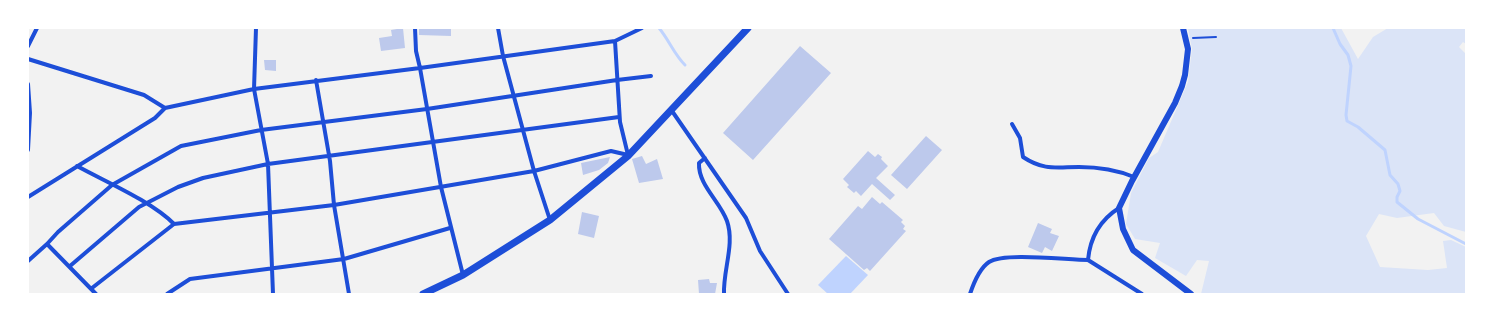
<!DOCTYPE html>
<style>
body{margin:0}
#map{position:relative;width:1494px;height:322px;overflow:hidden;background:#f2f2f2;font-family:Commissioner,sans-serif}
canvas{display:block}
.frame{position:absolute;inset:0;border:29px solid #fff;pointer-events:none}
</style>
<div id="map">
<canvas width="1494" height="322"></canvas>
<div class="frame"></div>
</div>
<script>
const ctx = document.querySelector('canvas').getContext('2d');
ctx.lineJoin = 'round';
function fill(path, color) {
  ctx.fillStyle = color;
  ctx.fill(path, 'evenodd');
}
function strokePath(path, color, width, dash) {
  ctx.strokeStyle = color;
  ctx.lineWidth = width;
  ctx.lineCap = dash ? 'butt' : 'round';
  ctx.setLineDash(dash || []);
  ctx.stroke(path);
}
fill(new Path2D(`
 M1188,28H1341L1358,59L1373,37L1388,28H1466V44L1463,42L1459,47L1466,54V232L1444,226L1434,213L1397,218L1379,214L1366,236L1380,267L1428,270L1447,268L1443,241L1451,240L1466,247V294H1201L1209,261L1197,260L1186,276L1155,258L1160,243L1135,239L1126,224L1131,193L1149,158L1158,152L1188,82L1192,49Z`), '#dbe4f7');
fill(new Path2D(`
 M846,256L868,275L850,294H828L818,285Z`), '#bfd3fe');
strokePath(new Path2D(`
 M659,28C669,40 674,54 685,65
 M1333,28L1340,44L1348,55L1351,66L1346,115L1347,121L1358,127L1385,150L1390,175L1398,184L1400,191L1397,197V202L1418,219L1466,244`), '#bfd3fe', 3);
fill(new Path2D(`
 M403,28L405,48L381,51L379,38L392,36L391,30Z
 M419,28H451V36L419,35Z
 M800,46L831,73L753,160L723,133Z
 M264,60H276V71L265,70Z
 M926,136L942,150L907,189L891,175Z
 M868,151L875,157L878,154L882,157L881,159L888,166L876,178L895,195L890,200L872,184L861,196L856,191L854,193L847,187L849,185L843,179Z
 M642,156L646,164L657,159L663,179L639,183L632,159Z
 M610,157L608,163L599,170L583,175L581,163Z
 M872,197L880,204L882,202L903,220L901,222L905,226L903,229L906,231L870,271L867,268L864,270L829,239L858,206L862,209Z
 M582,212L599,216L594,238L578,234Z
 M1038,223L1052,229L1050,233L1059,236L1052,251L1045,247L1042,253L1028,247Z
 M709,279L710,283H717L715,294H699L698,280Z`), '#bdc9ec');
strokePath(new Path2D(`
 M1193,38L1216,37`), '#1d4ed8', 2);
strokePath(new Path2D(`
 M256,28L254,89L268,164L273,294
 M415,28L416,51L420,68L441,187L463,275
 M498,28L503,56L534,171L550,220
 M615,41L620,122L628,155
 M28,46L37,28
 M28,59L144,95L165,108
 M316,80L330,161L334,205L349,294
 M28,84L30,113L28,150
 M672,111L746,218L760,251L788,294
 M1012,124L1020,138L1023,157C1044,171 1057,167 1079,167C1098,167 1117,170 1134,177
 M705,158L699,163C698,185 720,201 727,221C735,244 723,270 724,294
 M77,166C106,182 151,201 174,224
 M28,197L155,118L165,108L254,89L420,68L615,41L642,28
 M47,244L58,232L112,185L181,146L261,130L427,109L617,80L651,76
 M1088,260L1142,294
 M28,261L47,244L96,294
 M70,266L139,207L178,187L203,178L268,164L619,117
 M92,288L174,224L334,205L534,171L611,151L628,155
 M167,294L190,279L344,259L450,228
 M970,294C973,285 980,268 989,262C1004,252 1067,260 1088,260C1090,238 1100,220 1119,208`), '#1d4ed8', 4);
strokePath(new Path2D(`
 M1183,28L1188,49L1185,75L1182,86L1175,103L1132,181L1119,208L1123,229L1133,250L1191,294`), '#1d4ed8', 6);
strokePath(new Path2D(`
 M423,294L463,275L550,220L628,156L748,28`), '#1d4ed8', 7);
</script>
